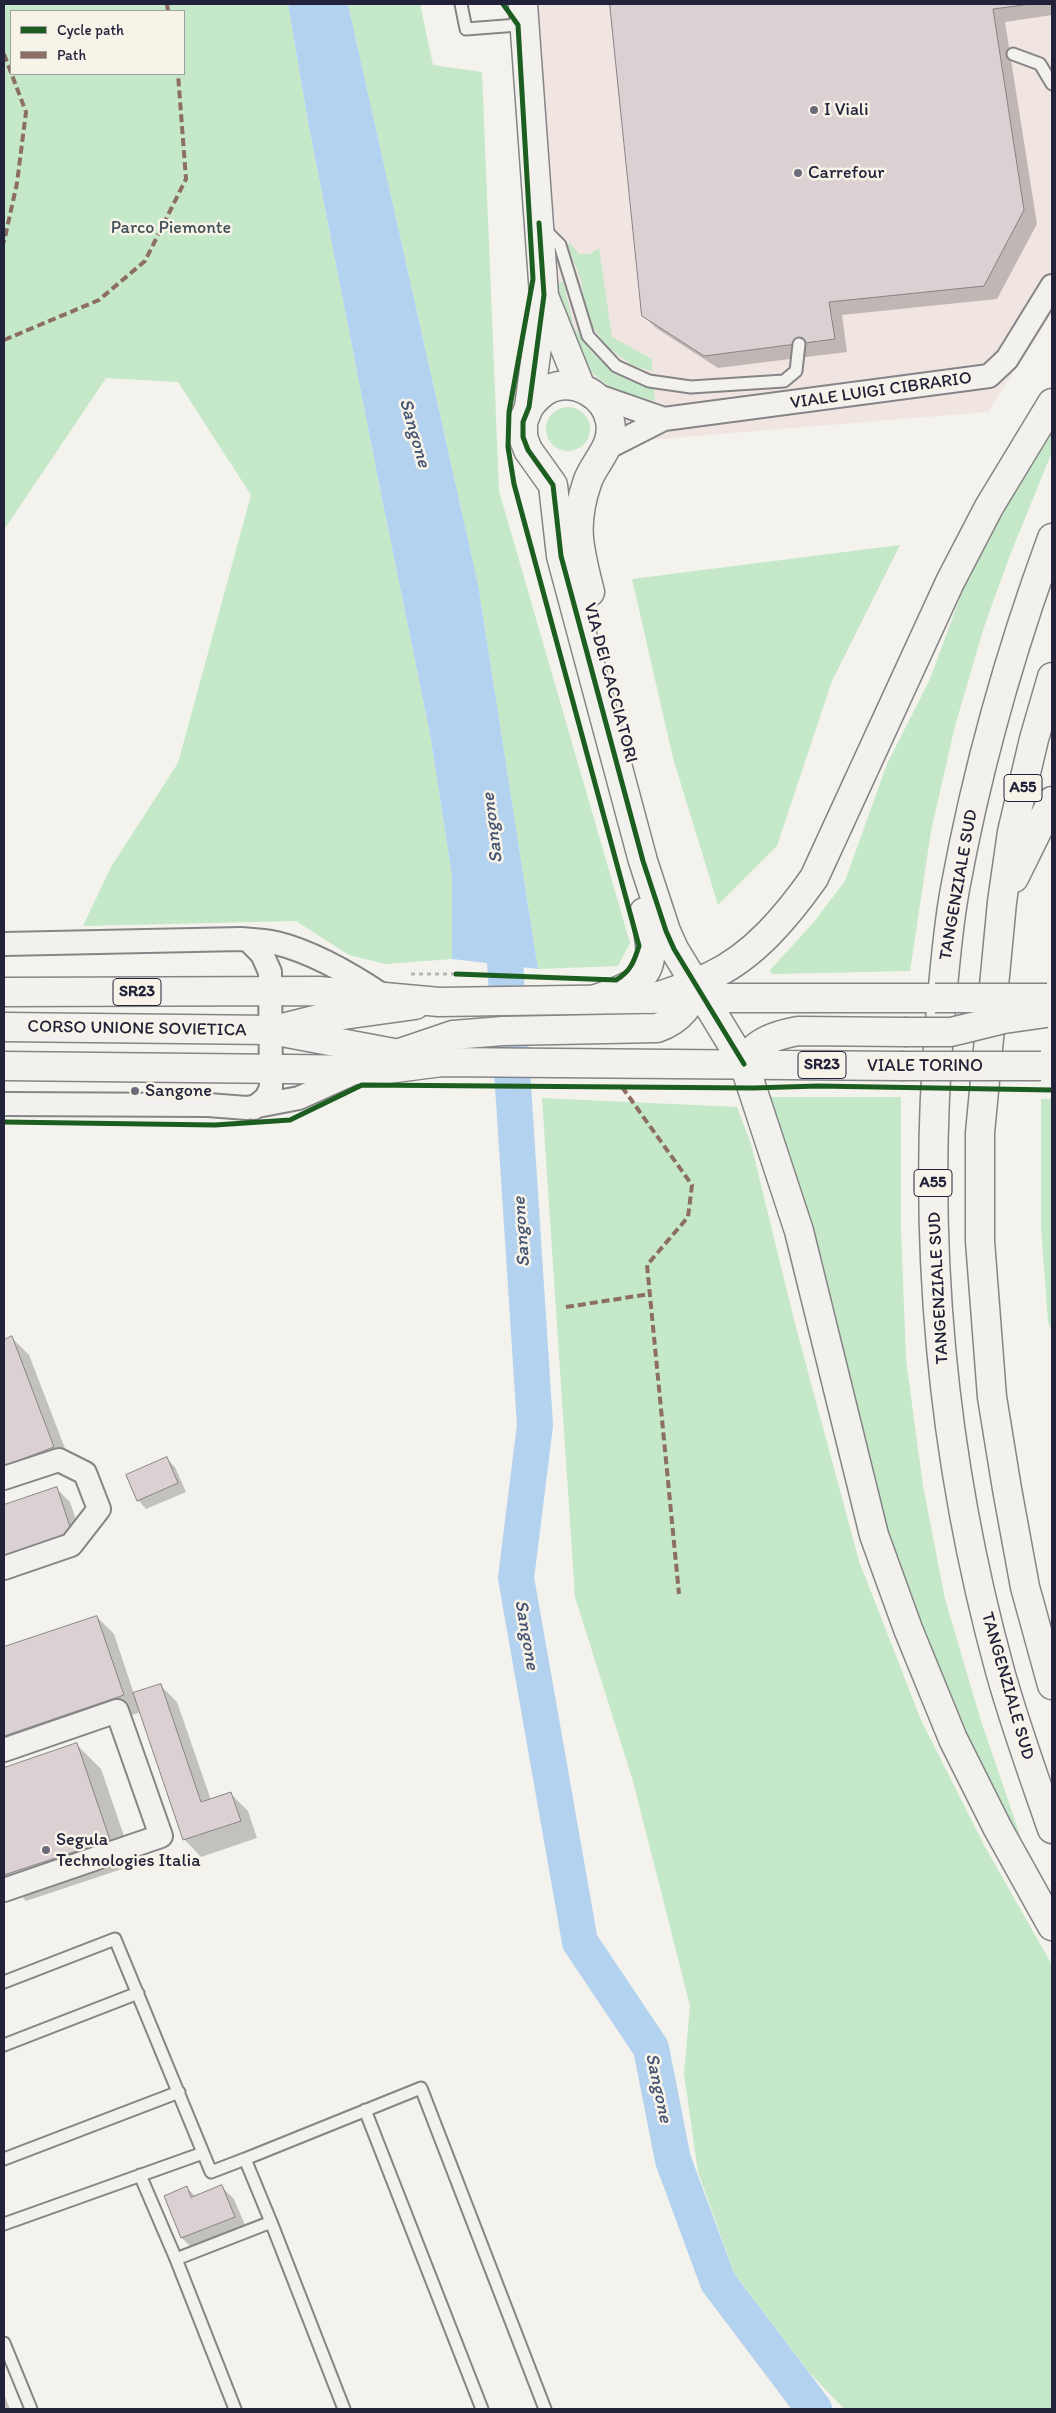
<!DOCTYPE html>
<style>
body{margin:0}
#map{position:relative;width:1056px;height:2413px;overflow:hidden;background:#f4f2ec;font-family:Itim,sans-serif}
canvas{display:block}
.frame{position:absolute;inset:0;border:5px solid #22223b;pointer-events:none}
.legend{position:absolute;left:10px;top:10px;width:175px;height:65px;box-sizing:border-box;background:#f7f3e8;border:1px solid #a29fa3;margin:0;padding:6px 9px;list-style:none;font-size:15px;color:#22223b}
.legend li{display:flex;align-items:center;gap:10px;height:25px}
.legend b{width:25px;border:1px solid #a29fa3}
</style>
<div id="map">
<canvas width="1056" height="2413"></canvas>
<div class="frame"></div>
<ul class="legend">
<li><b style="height:6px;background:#1b5e20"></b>Cycle path</li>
<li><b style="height:6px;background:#8d6e63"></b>Path</li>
</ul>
</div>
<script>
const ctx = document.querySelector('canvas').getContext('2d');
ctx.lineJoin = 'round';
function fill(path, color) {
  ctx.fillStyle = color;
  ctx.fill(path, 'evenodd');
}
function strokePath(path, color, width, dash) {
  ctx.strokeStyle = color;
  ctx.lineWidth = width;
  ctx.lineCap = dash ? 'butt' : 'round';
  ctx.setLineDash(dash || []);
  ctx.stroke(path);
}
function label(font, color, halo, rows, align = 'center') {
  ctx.font = font + ' Itim,sans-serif';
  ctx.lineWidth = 5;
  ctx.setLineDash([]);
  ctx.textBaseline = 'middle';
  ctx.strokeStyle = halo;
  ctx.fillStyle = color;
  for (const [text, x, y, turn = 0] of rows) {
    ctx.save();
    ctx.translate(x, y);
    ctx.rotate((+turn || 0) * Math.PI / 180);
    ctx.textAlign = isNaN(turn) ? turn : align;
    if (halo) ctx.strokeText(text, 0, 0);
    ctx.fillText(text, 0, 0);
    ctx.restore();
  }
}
fill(new Path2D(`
 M535,4H1052V313L988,412L648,440L612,459L588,378L560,342Z`), '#f1e5e2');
fill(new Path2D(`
 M4,4H288L308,122L381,494L430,734L452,876V959L385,964L349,955L296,921L83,926L111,867L178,763L251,495L178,382L106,378L4,530ZM11,11H184V74H11Z
 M348,4H420L433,65L482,72L499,491L630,943L618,966L538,969L478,584Z
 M570,243L579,254H590L599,248L612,337L652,359V371L633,366L604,344L587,317L581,281L568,245Z
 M563,281L574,327L594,355L627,380L654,389L655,401L610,388L577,360L554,286Z
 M546 429a22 22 0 1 1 44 0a22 22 0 1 1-44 0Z
 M1052,431V452L1010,555L984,627L955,726L931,831L910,971L772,974L770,970L813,923L845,881L887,764L930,679L965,584L997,520Z
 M900,545L832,681L777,846L718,905L673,758L632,579Z
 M770,1097H901V1229L906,1360L923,1486L945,1599L981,1721L1022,1841L989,1782L913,1611L874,1496L816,1246Z
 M542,1098L737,1107L751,1144L794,1320L859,1561L921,1720L984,1845L1052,1965V2409H844L808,2371L734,2273L698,2172L684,2074L690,2006L633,1781L575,1597Z
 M1041,1099H1052V1332L1048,1322L1041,1226Z`), '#c4e8c8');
fill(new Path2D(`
 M288,4H348L478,584L538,969L452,959V876L430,734L381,494L308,122Z`), '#b3d2f0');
fill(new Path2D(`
 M610,4H1052V15L1005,22L1037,224L997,299L842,315L847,352L718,368L656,328L643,315Z
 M12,1338L29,1355L71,1464L4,1489V1341Z
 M167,1459L175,1467L186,1492L146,1509L138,1500Z
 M57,1489L70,1502L85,1546L4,1573V1507Z
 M97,1617L114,1634L134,1694L160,1685L177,1702L211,1800L231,1794L248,1811L257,1838L201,1857L184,1839L141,1712L4,1758V1649Z
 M76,1744L101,1769L134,1865L26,1901L4,1879V1769Z
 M221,2186L234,2199L247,2230L195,2251L182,2238L165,2196L187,2188L195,2196Z
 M4,2394L10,2409H4Z`), '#0003');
strokePath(new Path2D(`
 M502,916L535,1425L516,1578L580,1942L651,2048L673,2160L718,2282L814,2409`), '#b3d2f0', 36);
const building = new Path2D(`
 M610,4H1031L993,9L1024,210L984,286L829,302L835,339L704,356L642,316Z
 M12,1336L54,1447L4,1466V1340Z
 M167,1457L178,1483L137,1501L126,1475Z
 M57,1487L72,1533L4,1556V1505Z
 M97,1616L124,1695L4,1736V1647Z
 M161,1684L201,1802L231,1792L241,1821L183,1840L133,1693Z
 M77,1743L110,1840L4,1875V1768Z
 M222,2185L235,2217L181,2238L164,2196L187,2186L191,2197Z`);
fill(building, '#dcd1d2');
strokePath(building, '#858486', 1);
const service = new Path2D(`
 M461,4L466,29L518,25L525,26
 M1013,54L1040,64L1052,84
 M544,229L560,245L588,336L616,366L649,381L691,387L784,381L796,371L799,344
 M4,1982L115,1939L211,2172L245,2159
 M4,2045L138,1993
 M365,2110L482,2409
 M4,2159L179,2092
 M140,2175L176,2259
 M271,2222L344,2409
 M4,2224L203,2153
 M4,2343L31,2409
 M235,2409L176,2259L271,2222L245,2159L421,2088L545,2409`);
const minor = new Path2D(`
 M595,395L664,419
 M607,448L664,419L989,376L1007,359L1052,286
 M248,940L262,954L270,972L271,1088L266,1098L254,1108
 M4,944L241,939C253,940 265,940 276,943C313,952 354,976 385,997
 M4,1104L208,1105L247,1108L299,1098L361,1070
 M4,1478L59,1460L85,1473L99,1509L71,1545L4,1568
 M4,1750L117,1711L161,1836L4,1890`);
const tertiary = new Path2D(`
 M523,4L544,295L529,407L523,422V437L528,450L553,485L561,556L643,861L666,931L674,949L744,1064
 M544,296L581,388
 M529,407C535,399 541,392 551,388C576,379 605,395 610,421C615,445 596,460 588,480C572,525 579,548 590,592
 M596,999C652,980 658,970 644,912
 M4,1027L271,1030L415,1057
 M282,1028L322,1018L415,1005
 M397,1054L453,1035L503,1031L657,1028C678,1021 697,1002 695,978`);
const primary = new Path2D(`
 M4,992L319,991L439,1002L704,998H935
 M744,1064C752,1042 777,1035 798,1031L904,1032
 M4,1066L380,1070L442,1062L901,1066`);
const motorway = new Path2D(`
 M1052,538C1010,652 977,769 955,889C947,932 944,977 940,1021C921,1239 942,1460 1000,1671C1015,1725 1034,1777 1052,1829
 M1052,677L1034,739L1012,832L1002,902L980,1133V1241L992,1397L1007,1489L1025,1587L1052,1685
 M1014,878L1052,801
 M650,999C670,992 692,986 711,976C754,956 787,916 814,878L950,582L989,507L1052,403
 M744,1064L799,1231L874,1535L908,1629L953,1739L997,1827L1052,1926`);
strokePath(service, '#858486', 15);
strokePath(minor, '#858486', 26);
strokePath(tertiary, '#858486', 31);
strokePath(primary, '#858486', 31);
strokePath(motorway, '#858486', 31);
strokePath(new Path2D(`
 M411,974H456`), '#b8b6b6', 3, [4, 4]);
strokePath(service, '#f2f1ed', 11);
strokePath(minor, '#f2f1ed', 22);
strokePath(tertiary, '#f2f1ed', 28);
strokePath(primary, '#f2f1ed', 28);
strokePath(motorway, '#f2f1ed', 28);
const primaryBridge = new Path2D(`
 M935,998H1047
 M904,1032H951L1004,1019L1046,1013
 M901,1066H1041`);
strokePath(primaryBridge, '#858486', 31, []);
strokePath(primaryBridge, '#f2f1ed', 28);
strokePath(new Path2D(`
 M167,4L168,11
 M4,54L26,112L17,183L4,242
 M4,340L99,300L145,261L186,179L178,74
 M622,1087L692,1185L688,1217L647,1265L679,1594
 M566,1307L650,1294`), '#8d6e63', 4, [8, 4]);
strokePath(new Path2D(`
 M539,223L544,295L529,407L523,422V437L528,450L553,485L561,556L643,861L666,931L674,949L744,1064
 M456,974L616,980C630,972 634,962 639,946L514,484L508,447L509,412L533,279L518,25L503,4
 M4,1122L215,1125L290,1120L362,1085L753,1088L818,1086L1052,1090`), '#1b5e20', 5);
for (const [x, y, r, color] of [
 [814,110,5,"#6c6b79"],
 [798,173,5,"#6c6b79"],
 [135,1091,5,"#6c6b79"],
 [46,1850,5,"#6c6b79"]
]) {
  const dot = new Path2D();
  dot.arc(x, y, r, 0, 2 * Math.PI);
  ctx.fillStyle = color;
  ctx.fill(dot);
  strokePath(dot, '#f7f3e8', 2);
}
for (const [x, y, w] of [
 [1023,788,38],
 [137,992,48],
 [822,1065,48],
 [933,1183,38]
]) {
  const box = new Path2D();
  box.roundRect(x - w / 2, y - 13.5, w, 27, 4);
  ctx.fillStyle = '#f7f3e8';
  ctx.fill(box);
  strokePath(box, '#22223b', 1);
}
label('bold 16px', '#22223b', null, [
 ["A55",1023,788],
 ["SR23",137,992],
 ["SR23",822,1065],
 ["A55",933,1183]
]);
label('18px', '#22223b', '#f7f3e8', [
 ["I Viali",824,110],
 ["Carrefour",808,173],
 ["Sangone",145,1091],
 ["Segula",56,1840],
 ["Technologies Italia",56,1861]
], 'left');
label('18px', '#405157', '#f7f3e8', [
 ["Parco Piemonte",171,228]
]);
label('18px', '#22223b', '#f7f3e8', [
 ["VIALE LUIGI CIBRARIO",881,391,-8],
 ["VIA DEI CACCIATORI",610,683,75],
 ["TANGENZIALE SUD",959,885,-80],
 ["CORSO UNIONE SOVIETICA",137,1029,1],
 ["VIALE TORINO",925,1066],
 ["TANGENZIALE SUD",939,1288,-93],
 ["TANGENZIALE SUD",1007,1686,74]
]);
label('italic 19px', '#455372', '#f7f3e8', [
 ["Sangone",414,433,74],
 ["Sangone",493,828,-97],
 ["Sangone",522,1232,-94],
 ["Sangone",526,1635,80],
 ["Sangone",658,2088,78]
]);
</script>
